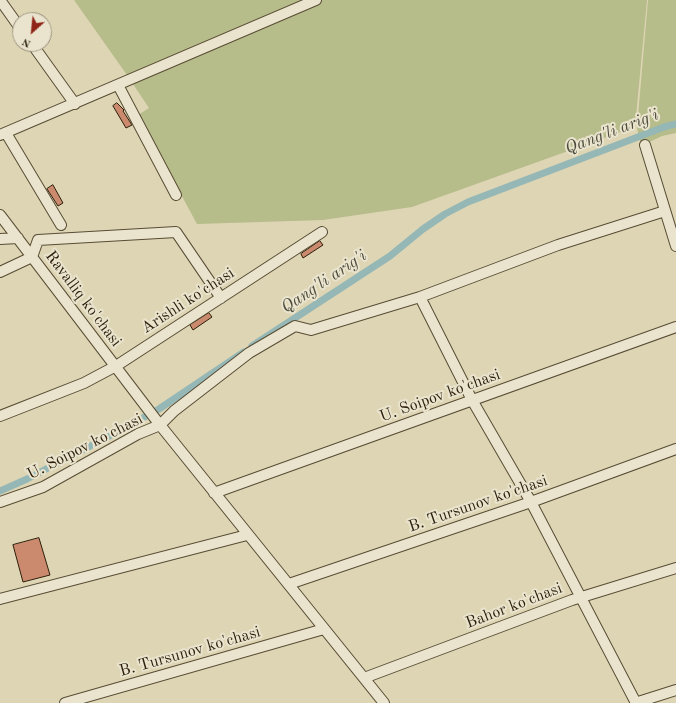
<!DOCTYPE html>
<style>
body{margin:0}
#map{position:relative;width:676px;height:703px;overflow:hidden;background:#ded5b4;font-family:"Old Standard TT",serif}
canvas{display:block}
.north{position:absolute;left:12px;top:12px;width:40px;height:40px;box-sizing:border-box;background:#eae4ce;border:1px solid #9e9580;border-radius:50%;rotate:207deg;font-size:11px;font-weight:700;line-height:16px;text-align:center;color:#2c1e0a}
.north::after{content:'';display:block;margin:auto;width:14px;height:18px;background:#8f2418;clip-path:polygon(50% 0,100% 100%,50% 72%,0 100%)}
</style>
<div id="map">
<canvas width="676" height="703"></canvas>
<div class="north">N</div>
</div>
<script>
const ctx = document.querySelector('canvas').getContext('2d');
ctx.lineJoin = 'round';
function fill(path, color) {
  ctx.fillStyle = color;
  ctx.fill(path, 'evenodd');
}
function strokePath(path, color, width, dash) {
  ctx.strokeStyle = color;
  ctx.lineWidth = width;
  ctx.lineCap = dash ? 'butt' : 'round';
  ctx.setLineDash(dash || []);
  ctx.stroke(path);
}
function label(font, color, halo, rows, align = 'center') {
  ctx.font = font + ' "Old Standard TT",serif';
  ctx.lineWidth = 4;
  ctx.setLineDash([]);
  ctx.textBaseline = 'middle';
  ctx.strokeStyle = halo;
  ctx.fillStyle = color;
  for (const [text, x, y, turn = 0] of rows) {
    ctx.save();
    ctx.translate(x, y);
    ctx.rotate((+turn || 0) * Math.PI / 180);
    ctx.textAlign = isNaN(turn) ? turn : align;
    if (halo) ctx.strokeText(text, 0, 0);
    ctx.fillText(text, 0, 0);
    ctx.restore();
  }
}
fill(new Path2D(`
 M74,0H647L635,127L412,207L323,220L197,224L138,115L149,108L127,75Z
 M648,0H676V133L662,136L641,146L637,128Z`), '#b6bc8a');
strokePath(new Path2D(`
 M252,346L390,256L423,229L445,214L468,202L664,127L676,124
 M0,491L27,479L119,431L159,409L244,352`), '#95b7b5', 7);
const building = new Path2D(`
 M117,103L124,110L123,111L132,125L126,128L113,106Z
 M53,185L63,203L58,206L47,189Z
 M320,241L323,245L303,258L301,254Z
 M209,313L212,317L193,330L190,325Z
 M39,538L50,575L23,582L13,545Z`);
fill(building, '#cb8a6e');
strokePath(building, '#2c1e0a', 1);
const minor = new Path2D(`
 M0,0L20,28
 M32,44L75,104
 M118,85L176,195
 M6,133L61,225
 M0,135L316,0
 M645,145L676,246
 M0,215L160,425L384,703
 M0,239L18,238
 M0,272L32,257L38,240L176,232L221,298
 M0,416L84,383L116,366L322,232
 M214,493L676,327
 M0,502L43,487L138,434L160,425L174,411L249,353L295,326L311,330L420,297
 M289,584L531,502L676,449
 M0,599L247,535
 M364,678L572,600L676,568
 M65,703L324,629
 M635,703L676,690
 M636,703L531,502L472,400L420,297L558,245L665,211`);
strokePath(minor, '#584c34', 12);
strokePath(minor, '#eae4ce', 10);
label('16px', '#2c1e0a', '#eae4ce', [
 ["Ravalliq ko'chasi",83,299,53],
 ["Arishli ko'chasi",188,301,-33],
 ["U. Soipov ko'chasi",440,396,-20],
 ["U. Soipov ko'chasi",85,447,-27],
 ["B. Tursunov ko'chasi",478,504,-19],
 ["Bahor ko'chasi",514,606,-21],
 ["B. Tursunov ko'chasi",190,652,-16]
]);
label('italic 17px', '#4c4c3d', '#eae4ce', [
 ["Qang'li arig'i",612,132,-21],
 ["Qang'li arig'i",324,282,-34]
]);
</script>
